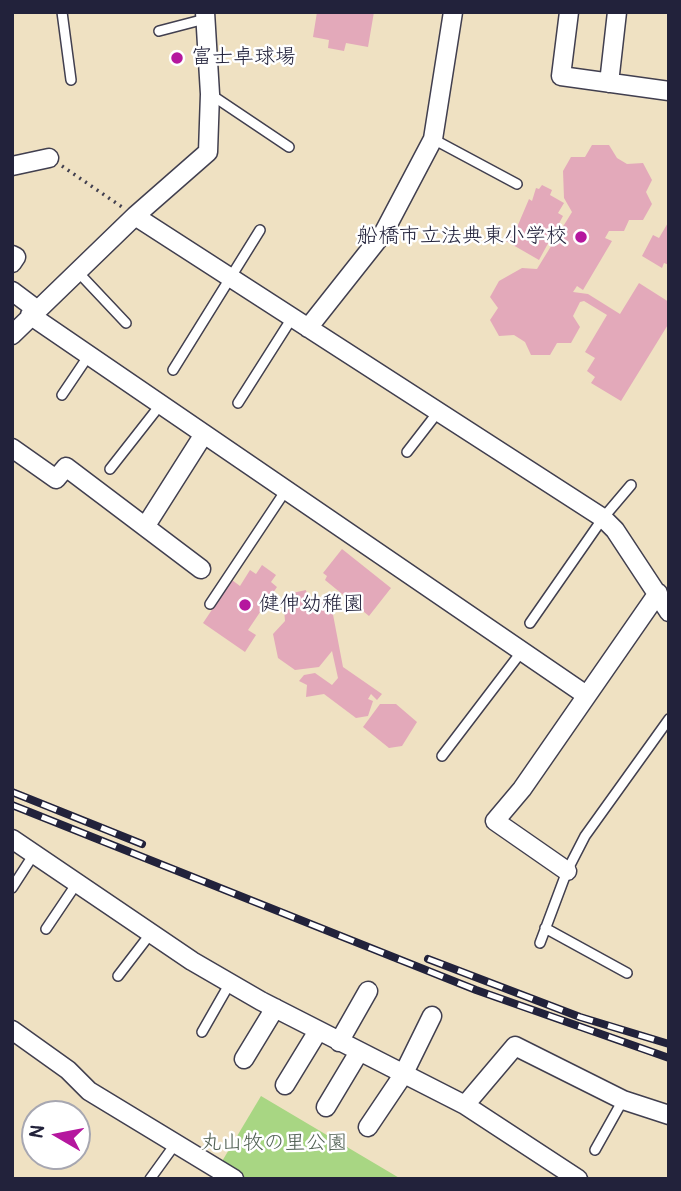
<!DOCTYPE html>
<meta charset="utf-8">
<style>
body{margin:0}
#map{position:relative;width:681px;height:1191px;overflow:hidden;background:#efe1c2;font-family:Pangolin,sans-serif}
canvas{display:block}
.frame{position:absolute;inset:0;border:14px solid #22223b;pointer-events:none}
.north{position:absolute;left:21px;top:1100px;width:70px;height:70px;box-sizing:border-box;background:#fff;border:2px solid #a7a7b1;border-radius:50%;rotate:280deg;font-size:19px;font-weight:700;line-height:28px;text-align:center;color:#22223b}
.north::after{content:'';display:block;margin:auto;width:24px;height:32px;background:#b5179e;clip-path:polygon(50% 0,100% 100%,50% 72%,0 100%)}
</style>
<div id="map">
<canvas width="681" height="1191"></canvas>
<div class="frame"></div>
<div class="north">N</div>
</div>
<script>
const ctx = document.querySelector('canvas').getContext('2d');
ctx.lineJoin = 'round';
function fill(path, color) {
  ctx.fillStyle = color;
  ctx.fill(path, 'evenodd');
}
function strokePath(path, color, width, dash) {
  ctx.strokeStyle = color;
  ctx.lineWidth = width;
  ctx.lineCap = dash ? 'butt' : 'round';
  ctx.setLineDash(dash || []);
  ctx.stroke(path);
}
function label(font, color, halo, rows, align = 'center') {
  ctx.font = font + ' Pangolin,"Klee One",sans-serif';
  ctx.lineWidth = 5;
  ctx.setLineDash([]);
  ctx.textBaseline = 'middle';
  ctx.strokeStyle = halo;
  ctx.fillStyle = color;
  for (const [text, x, y, turn = 0] of rows) {
    ctx.save();
    ctx.translate(x, y);
    ctx.rotate((+turn || 0) * Math.PI / 180);
    ctx.textAlign = isNaN(turn) ? turn : align;
    if (halo) ctx.strokeText(text, 0, 0);
    ctx.fillText(text, 0, 0);
    ctx.restore();
  }
}
fill(new Path2D(`
 M261,1096L401,1179H246L221,1163Z`), '#a8d683');
fill(new Path2D(`
 M317,12H374L368,47L346,43L344,51L328,48L329,40L313,37Z
 M592,145H609L617,158L627,164L643,163L652,180L646,192L652,204L643,220H629L624,231H609L605,238L612,241L583,290L577,286L573,292L588,294L620,314L639,283L669,302V323L621,401L591,383L595,377L587,371L595,358L585,352L607,315L584,301L580,302L573,316L580,327L571,343H557L550,355H531L525,342L514,335L499,336L490,320L498,308L490,297L499,281L522,268L537,269L572,212L564,198L563,171L571,157H585Z
 M542,185L552,190L550,195L564,203L558,213L563,216L539,260L506,241L512,230L515,232L529,199L532,201L536,188L539,189Z
 M669,221V265L664,263L662,268L642,256L653,235L659,238Z
 M342,549L391,588L369,616L325,580L327,576L323,573Z
 M262,565L276,575L271,582L277,587L248,630L256,635L245,652L203,623L232,580L240,586L250,570L256,574Z
 M306,590L308,599L322,597L323,606L331,604L343,667L382,694L377,700L371,694L368,699L373,701L368,716L356,718L324,694L306,697L307,685L299,681L304,675L315,673L332,685L338,678L332,651L319,667L295,670L278,658L273,634L285,621L283,595Z
 M380,704H396L417,722L402,746L389,748L363,727Z`), '#e3a9ba');
const lane = new Path2D(`
 M62,12L71,80
 M159,31L205,19
 M210,94L289,147
 M433,139L517,184
 M77,271L126,323
 M173,370L260,230
 M62,395L89,355
 M238,403L292,318
 M407,452L438,412
 M110,469L161,404
 M210,604L286,490
 M530,623L603,518L631,485
 M442,756L522,651
 M12,888L34,854
 M545,928L627,973
 M46,929L77,883
 M540,943L567,871L585,836L669,719
 M118,976L151,933
 M202,1032L230,983
 M595,1150L623,1100
 M150,1179L176,1143`);
const street = new Path2D(`
 M569,12L561,76L669,91
 M609,83L617,12
 M12,166L49,158
 M135,216L603,518L615,530L669,612
 M12,255L16,257L12,263
 M12,291L36,309
 M30,315L586,695
 M308,328L384,232L433,139L453,12
 M12,335L135,216L208,152L210,94L205,12
 M12,448L56,479L66,467L201,569
 M145,527L204,434
 M12,839L192,961L261,1001L465,1105L515,1046L623,1100L669,1115
 M567,871L495,821L522,789L658,593
 M12,1030L68,1070L89,1091L234,1179
 M339,1042L368,991
 M244,1059L275,1008
 M285,1085L318,1031
 M465,1105L578,1179
 M326,1107L359,1052
 M368,1127L403,1075L432,1016`);
strokePath(lane, '#413f4f', 12);
strokePath(street, '#413f4f', 21);
strokePath(new Path2D(`
 M62,166L122,207`), '#413f4f', 3.5, [2, 5]);
strokePath(lane, '#fff', 9);
strokePath(street, '#fff', 18);
const rail = new Path2D(`
 M12,792L142,844
 M12,805L476,990L669,1058
 M428,959L580,1017L669,1044`);
strokePath(rail, '#22223b', 8);
strokePath(rail, '#fff', 5, [16]);
for (const [x, y, r, color] of [
 [177,58,7,"#b5179e"],
 [581,237,7,"#b5179e"],
 [245,605,7,"#b5179e"]
]) {
  const dot = new Path2D();
  dot.arc(x, y, r, 0, 2 * Math.PI);
  ctx.fillStyle = color;
  ctx.fill(dot);
  strokePath(dot, '#fff', 2.5);
}
label('21px', '#22223b', '#fff', [
 ["富士卓球場",191,58],
 ["船橋市立法典東小学校",567,237,"right"],
 ["健伸幼稚園",259,605]
], 'left');
label('21px', '#516154', '#fff', [
 ["丸山牧の里公園",274,1144]
]);
</script>
